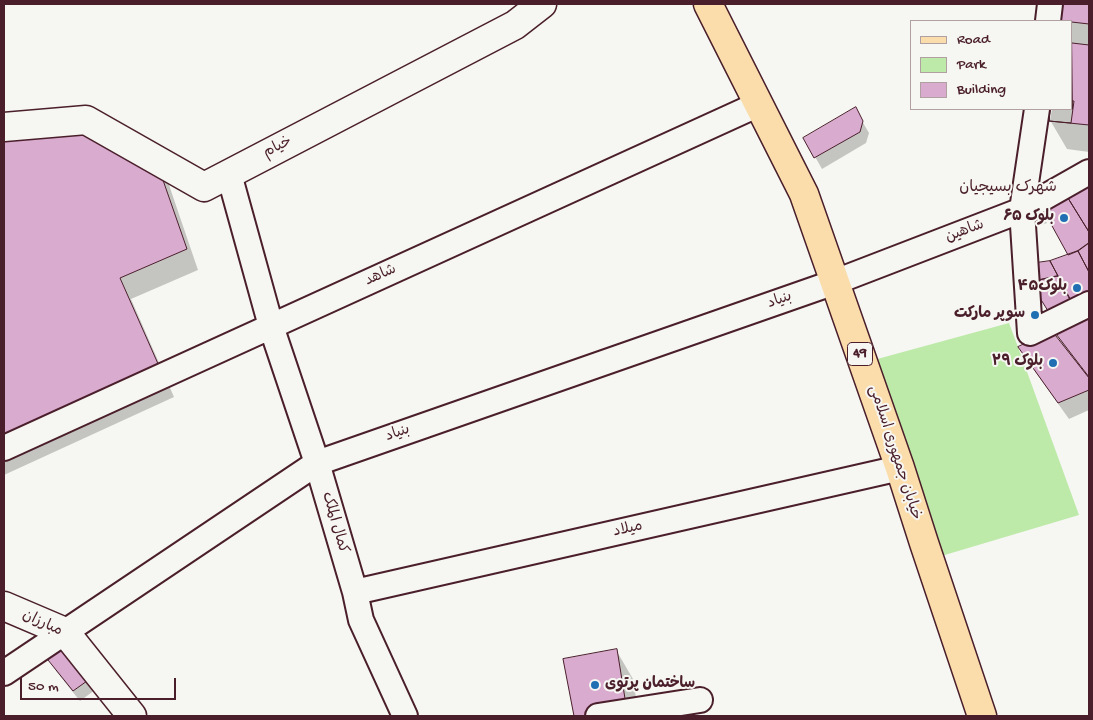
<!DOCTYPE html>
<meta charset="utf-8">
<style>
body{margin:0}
#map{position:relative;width:1093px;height:720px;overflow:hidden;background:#f6f6f2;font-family:"Gochi Hand",sans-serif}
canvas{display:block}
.frame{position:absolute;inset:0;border:5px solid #4a1f2b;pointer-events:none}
.legend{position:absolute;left:910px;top:20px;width:162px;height:90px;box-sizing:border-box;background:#f6f6f2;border:1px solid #b1a0a2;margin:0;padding:6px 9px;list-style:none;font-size:15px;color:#4a1f2b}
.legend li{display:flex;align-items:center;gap:10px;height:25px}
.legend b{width:25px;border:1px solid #b1a0a2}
.scale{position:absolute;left:20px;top:678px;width:156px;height:22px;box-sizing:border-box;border:2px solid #4a1f2b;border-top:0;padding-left:6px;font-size:15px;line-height:18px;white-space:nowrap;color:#4a1f2b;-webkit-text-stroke:4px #f6f6f2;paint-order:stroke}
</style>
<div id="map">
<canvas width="1093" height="720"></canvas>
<div class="frame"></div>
<ul class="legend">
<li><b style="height:6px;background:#faddab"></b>Road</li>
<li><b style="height:14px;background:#bdeaa8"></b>Park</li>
<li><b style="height:14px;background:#d8abcf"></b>Building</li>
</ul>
<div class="scale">50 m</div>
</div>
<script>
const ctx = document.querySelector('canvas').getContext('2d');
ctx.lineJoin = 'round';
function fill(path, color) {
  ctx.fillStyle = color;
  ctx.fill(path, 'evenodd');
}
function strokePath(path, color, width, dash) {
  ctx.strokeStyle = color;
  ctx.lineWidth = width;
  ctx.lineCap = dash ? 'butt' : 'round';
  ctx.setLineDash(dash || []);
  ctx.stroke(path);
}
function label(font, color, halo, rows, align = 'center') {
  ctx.font = font + ' "Gochi Hand","Playpen Sans Arabic",sans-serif';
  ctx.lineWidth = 4;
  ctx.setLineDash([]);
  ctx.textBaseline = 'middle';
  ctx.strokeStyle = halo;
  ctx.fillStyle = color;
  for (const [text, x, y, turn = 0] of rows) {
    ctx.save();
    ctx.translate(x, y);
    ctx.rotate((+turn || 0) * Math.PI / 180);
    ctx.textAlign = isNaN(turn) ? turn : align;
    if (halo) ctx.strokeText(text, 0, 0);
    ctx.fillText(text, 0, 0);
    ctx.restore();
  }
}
fill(new Path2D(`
 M1009,323L1018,347L1079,515L938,557L870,361Z`), '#bdeaa8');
fill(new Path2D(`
 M1057,4H1089V152L1067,149L1050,120L1052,109H1072V21H1057Z
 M855,109L869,133L866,143L822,169L805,139Z
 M4,128L155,161L168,182L198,270L131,299L174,397L4,475Z
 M1089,178V410L1069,419L1029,363L1020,347L1062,343L1055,331L1050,263L1070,256Z
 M1037,206L1047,223L1029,229Z
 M616,650L633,679L639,716H575L565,660Z
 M50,661L99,687L80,701L56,671Z`), '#0003');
const building = new Path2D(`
 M1056,4H1089V24L1054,20Z
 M1072,43L1089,45V125L1049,121L1050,109H1072Z
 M1072,101H1074L1071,123L1049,121L1050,109H1072Z
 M856,107L863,121L860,132L814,158L803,138Z
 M86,120L156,160L187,249L120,278L163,375L4,448V127Z
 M1089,180V232L1063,190Z
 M1063,190L1089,232V243L1078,251L1068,255L1040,204Z
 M1038,205L1045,217L1025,225Z
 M1089,243V272L1078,251Z
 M1078,251L1089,272V300L1075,308L1050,261Z
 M1050,261L1058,276L1030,282L1029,264Z
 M1058,276L1074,308L1053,319L1030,282Z
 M1089,315V377L1053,330Z
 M1052,331L1089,378V390L1058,403L1018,347Z
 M67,642L94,676L73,691L48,660Z
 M617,649L627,711L596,716H574L563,659Z`);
fill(building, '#d8abcf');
strokePath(building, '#4a1f2b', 1);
const street = new Path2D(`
 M1048,21L1050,4
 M1037,109L1022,210L1030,333L1089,304
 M229,174L271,326L317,463L355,592L361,620L405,716
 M4,448L759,104
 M355,592L900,468
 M4,673L317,463L835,282L1022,210L1089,172
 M598,716L700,700`);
const secondary = new Path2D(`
 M4,127L86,120L204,187L515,25L542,4
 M4,606L65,632L132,716`);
const primary = new Path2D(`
 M708,4L804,194L900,468L924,543L982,716`);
strokePath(street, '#4a1f2b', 28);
strokePath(secondary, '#4a1f2b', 31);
strokePath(primary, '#4a1f2b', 31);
strokePath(street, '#f6f6f2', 24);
strokePath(secondary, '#f6f6f2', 28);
strokePath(primary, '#faddab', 28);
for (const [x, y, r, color] of [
 [1064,218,5,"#1f6fb2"],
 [1077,288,5,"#1f6fb2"],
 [1035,315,5,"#1f6fb2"],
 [1053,363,5,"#1f6fb2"],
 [595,685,5,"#1f6fb2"]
]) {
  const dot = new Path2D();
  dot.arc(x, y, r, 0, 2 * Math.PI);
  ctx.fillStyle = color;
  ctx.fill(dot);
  strokePath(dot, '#f6f6f2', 2);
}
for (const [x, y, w] of [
 [860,354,25]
]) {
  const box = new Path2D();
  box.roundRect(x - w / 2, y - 11.5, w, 23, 4);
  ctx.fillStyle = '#f6f6f2';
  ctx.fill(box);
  strokePath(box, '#4a1f2b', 1);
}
label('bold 14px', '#4a1f2b', null, [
 ["49",860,354]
]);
label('15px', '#4a1f2b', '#f6f6f2', [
 ["خیام",278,148,-27],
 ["شاهین",965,232,-21],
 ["شاهد",381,276,-24],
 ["بنیاد",780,301,-19],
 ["بنیاد",398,434,-19],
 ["خیابان جمهوری اسلامی",894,453,72],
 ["کمال الملک",334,523,74],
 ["میلاد",628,530,-13],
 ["مبارزان",42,624,25]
]);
label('bold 15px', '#4a1f2b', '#f6f6f2', [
 ["بلوک ۶۵",1054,218],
 ["بلوک۴۵",1067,288],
 ["سوپر مارکت",1025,315],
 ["بلوک ۲۹",1043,363],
 ["ساختمان پرتوی",605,685,"left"]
], 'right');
label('16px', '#4a1f2b', '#f6f6f2', [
 ["شهرک بسیجیان",1008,189]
]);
</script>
